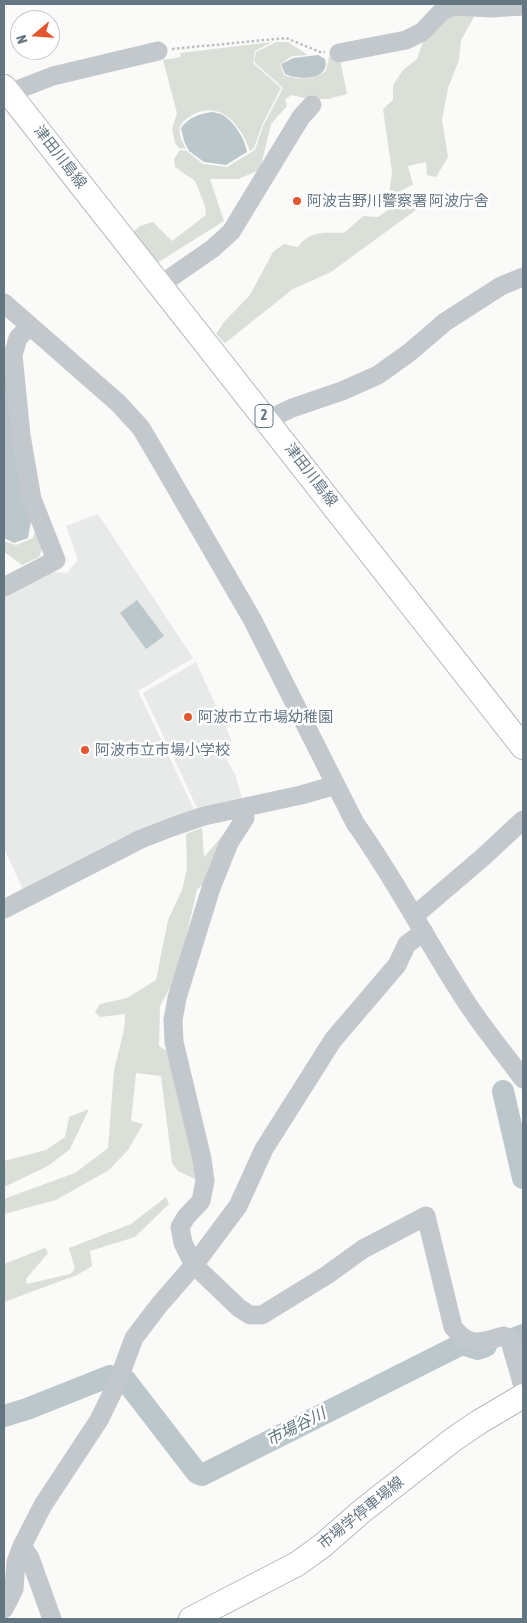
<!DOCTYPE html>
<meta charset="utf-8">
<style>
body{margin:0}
#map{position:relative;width:527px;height:1623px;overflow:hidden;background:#fafaf8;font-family:"Asap Condensed",sans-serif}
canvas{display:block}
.frame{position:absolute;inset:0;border:5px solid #657683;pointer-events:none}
.north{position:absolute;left:10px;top:10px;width:50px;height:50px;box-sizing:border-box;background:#fff;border:1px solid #c1c8cd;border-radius:50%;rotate:252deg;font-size:14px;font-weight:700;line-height:20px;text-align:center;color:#657683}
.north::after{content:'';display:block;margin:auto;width:18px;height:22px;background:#e4572e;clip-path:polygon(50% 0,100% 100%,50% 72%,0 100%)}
</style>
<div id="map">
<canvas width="527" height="1623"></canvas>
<div class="frame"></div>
<div class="north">N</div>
</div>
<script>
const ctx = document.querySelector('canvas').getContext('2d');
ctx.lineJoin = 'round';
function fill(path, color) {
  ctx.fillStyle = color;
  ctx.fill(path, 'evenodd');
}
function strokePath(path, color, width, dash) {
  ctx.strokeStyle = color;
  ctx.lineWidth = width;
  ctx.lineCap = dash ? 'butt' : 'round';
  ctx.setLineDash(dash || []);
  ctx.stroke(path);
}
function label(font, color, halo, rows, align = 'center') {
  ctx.font = font + ' "Asap Condensed","Noto Sans JP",sans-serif';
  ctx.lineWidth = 5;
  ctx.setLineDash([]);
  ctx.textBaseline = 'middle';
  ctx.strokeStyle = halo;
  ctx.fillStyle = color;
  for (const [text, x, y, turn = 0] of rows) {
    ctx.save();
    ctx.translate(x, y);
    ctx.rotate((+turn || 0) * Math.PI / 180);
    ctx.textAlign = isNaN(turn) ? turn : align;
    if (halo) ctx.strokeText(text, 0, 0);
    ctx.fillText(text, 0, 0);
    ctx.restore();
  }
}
fill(new Path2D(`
 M98,514L193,658L138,691L194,809L45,884L23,890L4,848V596L49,572L67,573L78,560L66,526Z
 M196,662L232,741L219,747L235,774L242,798L197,808L143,693Z`), '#e8e9e9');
fill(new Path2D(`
 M468,12L474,17L461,40L459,60L448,88L442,120L448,157L436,177L427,175L426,162L408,166L413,185L389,196L392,172L383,109L393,100V85L403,70L417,59L425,36L446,14Z
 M272,42L255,51L253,63L281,88L262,125L254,148L250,151C242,127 222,100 194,114C189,117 182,121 180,127C178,134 183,143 186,149L179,148L175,143L172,129L177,113L163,60L181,57L180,53Z
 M276,42H288L308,55L292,56L280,64L284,75C297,80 315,80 326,71L329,57L339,55L347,94L328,99H308L292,95L285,99L287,106L271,124L260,170L238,179H210L224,221L157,263L133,232L140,226L153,222L172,241L206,215L205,206L195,181L175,167L174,159L180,150L187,151L203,164L227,167L255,150L263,126L283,88L254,62L256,52Z
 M409,195L420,207L331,272L293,289L225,343L216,334L224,322L250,295L273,252L284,244L298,247C309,230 326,233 344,233L363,216L378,217Z
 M37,523L44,543L39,557L22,565L4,552V541L16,545L33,538Z
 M236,820L211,875L197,890L177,975L160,1006L159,1046L170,1053L192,1149L195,1179L178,1171L172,1163L161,1076L136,1073L131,1121L143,1124L128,1150L109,1170L56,1200L4,1214V1199L75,1173L108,1148L114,1070L124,1030L125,1014L100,1017L95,1012L100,1004L127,998L156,980L168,920L182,890L187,869L186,834L202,828L204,857Z
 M89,1109L70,1149L48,1166L4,1187V1161L46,1150L65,1137L69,1117Z
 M166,1197L169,1204L135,1237L90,1251L92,1266L77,1275L4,1302V1264L45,1248L48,1253L26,1279L27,1284L70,1274L75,1269L69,1248L131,1224Z`), '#dadfd7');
fill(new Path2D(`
 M318,55L325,59C331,81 298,80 285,74L281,64L293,58Z
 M212,112C216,113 220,113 223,115C235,123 245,139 247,152L226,165L204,162L189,151L184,141L181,128C189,117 199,114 212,112Z
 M4,371L9,379L31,521L28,538L14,543L4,538Z
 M137,600L164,636L146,649L120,613Z`), '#bbc7cb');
strokePath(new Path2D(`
 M503,1091L523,1178
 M515,1338L523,1335
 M126,1381L197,1473L202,1475L462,1344L478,1349L486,1346
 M4,1416L27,1409L110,1376`), '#bbc7cb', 22);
const major = new Path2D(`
 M4,87L523,747
 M191,1619L297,1564L322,1546L362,1511L454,1439L479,1422L523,1396`);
strokePath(major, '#b5babe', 26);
strokePath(new Path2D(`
 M172,49L286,38L320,52H325`), '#bbbfc2', 2.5, [2.5, 2.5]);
strokePath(new Path2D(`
 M339,53L406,40L422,32L442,11L455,6L491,8L523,6
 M9,93L53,76L158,51
 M160,285L212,249L231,232L301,117L312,105
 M4,303L118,403L141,428L161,462L252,619L355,823C393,876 423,934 458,989C477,1021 502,1050 523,1079
 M267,420L292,408L342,391L378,375L410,352L445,322L501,286L523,277
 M4,587L56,560L32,499L21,435L13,355L18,338L30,326
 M245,807V818L229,843L211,888L177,998L173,1020L174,1042L202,1159L205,1181L201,1201L186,1217L180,1227L183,1243L194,1265L239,1308L250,1315H262L327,1275L363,1249L426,1216L453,1327C470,1349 480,1342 504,1336L509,1338L523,1386
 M4,909L141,839L172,827L204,816L301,795L336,785
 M414,916L482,858L523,820
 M4,1609L14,1589L16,1562L22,1546
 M52,1619L30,1558L22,1546L43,1505L99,1420L118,1381L134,1338L160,1304L194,1265L238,1206L264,1149L333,1040L397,965L407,944L424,932`), '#c3c8cc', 19);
strokePath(major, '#fff', 24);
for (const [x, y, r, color] of [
 [297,201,5,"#e4572e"],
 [188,717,5,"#e4572e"],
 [85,750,5,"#e4572e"]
]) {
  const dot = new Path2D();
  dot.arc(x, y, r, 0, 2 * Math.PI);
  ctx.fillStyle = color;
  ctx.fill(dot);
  strokePath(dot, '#fff', 2);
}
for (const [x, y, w] of [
 [264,416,18]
]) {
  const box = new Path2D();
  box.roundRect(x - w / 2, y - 11.5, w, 23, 4);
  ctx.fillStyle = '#fff';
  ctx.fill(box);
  strokePath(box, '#657683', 1);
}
label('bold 14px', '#657683', null, [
 ["2",264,416]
]);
label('15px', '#657683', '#fff', [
 ["津田川島線",60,157,52],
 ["津田川島線",311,475,52],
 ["市場学停車場線",361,1513,-39]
]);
label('15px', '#657683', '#fff', [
 ["阿波吉野川警察署 阿波庁舎",307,201],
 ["阿波市立市場幼稚園",198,717],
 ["阿波市立市場小学校",95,750]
], 'left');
label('italic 16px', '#60757c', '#fff', [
 ["市場谷川",296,1427,-27]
]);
</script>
